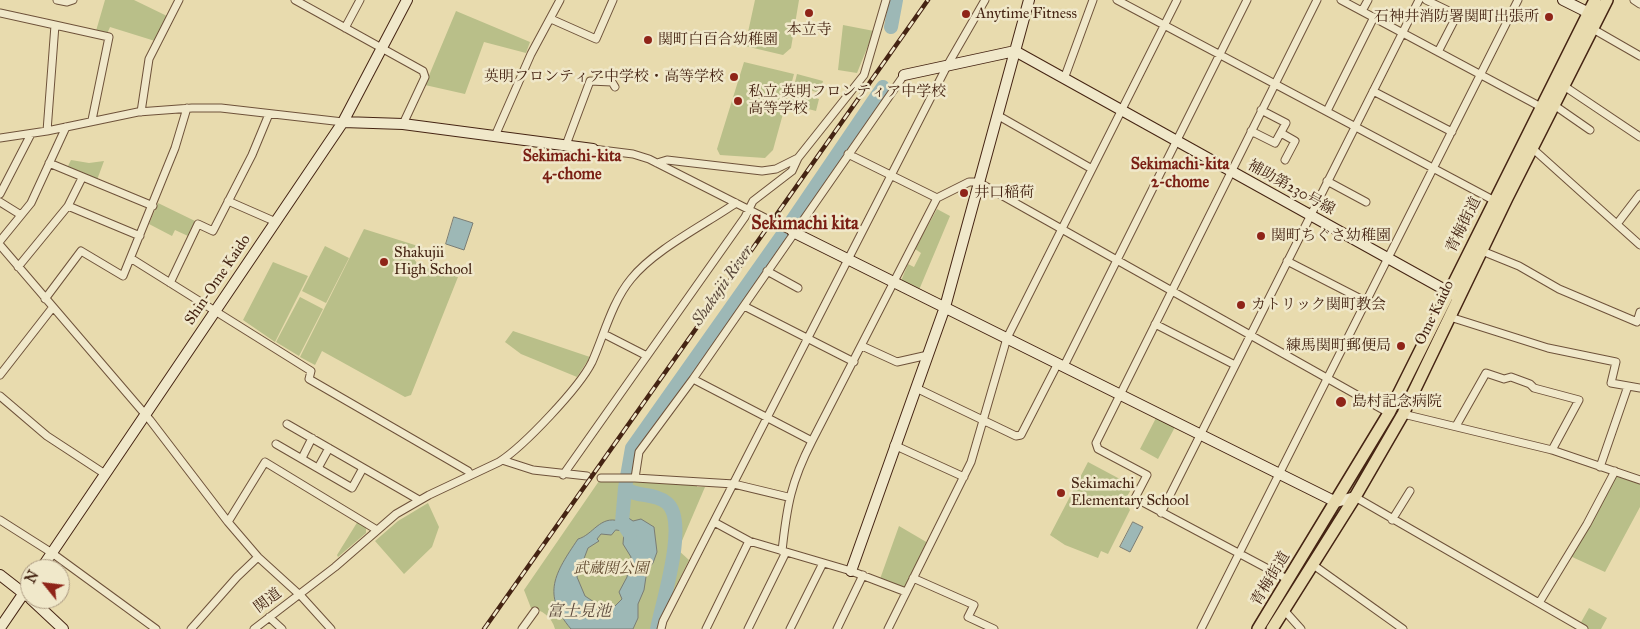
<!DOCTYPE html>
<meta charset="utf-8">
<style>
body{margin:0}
#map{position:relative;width:1640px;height:629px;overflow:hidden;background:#e8dbae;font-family:"IM FELL Great Primer",serif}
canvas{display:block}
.north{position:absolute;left:20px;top:559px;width:50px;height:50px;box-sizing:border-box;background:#f0e8ca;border:1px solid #ac9a81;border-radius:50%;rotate:299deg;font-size:14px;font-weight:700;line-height:20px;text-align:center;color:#452413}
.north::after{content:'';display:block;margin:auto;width:18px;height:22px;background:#8f2418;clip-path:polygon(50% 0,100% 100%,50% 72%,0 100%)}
</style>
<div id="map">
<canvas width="1640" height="629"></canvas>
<div class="north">N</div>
</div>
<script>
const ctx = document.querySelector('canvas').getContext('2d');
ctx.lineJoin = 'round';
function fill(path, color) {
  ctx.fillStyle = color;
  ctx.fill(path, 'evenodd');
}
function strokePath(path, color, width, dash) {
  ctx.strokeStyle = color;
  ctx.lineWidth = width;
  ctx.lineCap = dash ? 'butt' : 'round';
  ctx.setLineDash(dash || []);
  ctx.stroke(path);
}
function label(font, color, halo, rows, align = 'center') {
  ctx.font = font + ' "IM FELL Great Primer","Noto Serif JP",serif';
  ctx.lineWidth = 5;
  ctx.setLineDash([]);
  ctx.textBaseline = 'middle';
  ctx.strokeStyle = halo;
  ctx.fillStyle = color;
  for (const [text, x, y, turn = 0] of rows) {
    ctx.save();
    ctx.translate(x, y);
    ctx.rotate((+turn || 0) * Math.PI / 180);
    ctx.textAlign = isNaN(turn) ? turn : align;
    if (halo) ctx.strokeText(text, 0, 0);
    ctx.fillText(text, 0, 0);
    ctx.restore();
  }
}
fill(new Path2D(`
 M105,0H134L167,16L155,41L110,27L107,34L96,31Z
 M755,0H799L791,48L783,55L745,46Z
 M456,11L530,42L526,53L484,42L465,94L425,85Z
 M843,25L874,31L857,73L838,70Z
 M744,62L794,74L773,150L765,158L720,155L717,149Z
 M797,74L823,81L820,93L794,86Z
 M792,92L819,99L816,111L789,104Z
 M71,160L89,163L104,161L97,180L67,168Z
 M158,203L195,221L188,236L175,230L172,236L149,224Z
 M937,209L950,216L919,290L901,281L908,264L914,267L921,253L915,249Z
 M364,229L418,246L414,259L419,266L458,277L411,395L405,397L322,351L315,365L300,357Z
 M325,246L349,258L326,303L302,291Z
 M273,262L308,276L275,342L243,320Z
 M300,297L323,309L299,356L276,342Z
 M513,331L590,357L577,377L521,354L505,342Z
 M1156,418L1175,427L1158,459L1140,449Z
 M1088,462L1133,486L1125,500L1130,510L1108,554L1101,551L1098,558L1065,545L1050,535Z
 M1616,475L1640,483V507L1605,572L1570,556Z
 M599,481L697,484V487H705L678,550L689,560L654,629H555C552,617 542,610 531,608L524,590Z
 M428,503L439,527L432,547L404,574L375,541L398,521Z
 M358,521L366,527V533L338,557L337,555Z
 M899,526L928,543L904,588L880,579Z
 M1589,608L1607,618L1601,629H1589L1580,624Z`), '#b9bf89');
const water = new Path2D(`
 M454,217L473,223L464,250L446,244Z
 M627,517L633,521L641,519L654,527L657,552L653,563L647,570L644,590L638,604V618L633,629H571C541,594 555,573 578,539C593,535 600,515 619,521ZM616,530L624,531L623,544L631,557L627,577L619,592L622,599L615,606L603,608L585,596L577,577L588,548L599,541L597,539L601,534L611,535Z
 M1133,522L1143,527L1130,552L1120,547Z`);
fill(water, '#9db8b6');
strokePath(water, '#7a7d75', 1);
strokePath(new Path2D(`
 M891,27L896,0
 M625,488C637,498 654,492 667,503C689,521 662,603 657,629
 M630,534L622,522L625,488L632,448L781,237L883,87`), '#9db8b6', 14);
const street = new Path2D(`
 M57,0L67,2L73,0
 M295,0L423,71L425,77L403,124
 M1117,0L1493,200
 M1341,0L1541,107
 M1426,0L1453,13L1455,19L1438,52
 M1634,0L1640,4
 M1362,11L1368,0
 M0,13L55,25L47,131
 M551,19L596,39L613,0
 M55,25L109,37L92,120
 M345,28L360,0
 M1593,29L1640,56
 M1064,79L1093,0
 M1564,86L1640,137
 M1373,91L1452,132
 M1554,105L1590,130
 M1327,111L1374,17
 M141,112L149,59L179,0
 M997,115L1092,169
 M1251,131L1275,143L1286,123L1261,110
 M1281,133L1295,141L1285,160
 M495,136L531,54L560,0
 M0,138L47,131L138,112L192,108H221L343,122
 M566,145L590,81L612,82L615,87
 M1532,148L1640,245
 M593,149L633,154L649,159L793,232
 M848,154L937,198
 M49,163L153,206
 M657,163L667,160L762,171L776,169L798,158L864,75L886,0
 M1327,181L1366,202
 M0,194L31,134
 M228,201L276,222
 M0,202L21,215
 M68,206L140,236
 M1617,224L1640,194
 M0,241L31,203L66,127
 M0,245L150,420L228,522L258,557L302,597L331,629
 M1482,251L1519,266L1559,289L1637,322L1640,312
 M132,259L311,371L309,379L468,471L470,474
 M1287,261L1367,302
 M18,267L68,206L82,178
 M767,271L798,288
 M170,283L198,224L213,231L252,155L269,114
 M45,299L81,251L123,276L175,148L187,108
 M744,306L854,362
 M1450,317L1548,348L1616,362L1611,383L1640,388
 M1155,324L1235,365
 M604,334L647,356
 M862,346L897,362L928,355
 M1064,366L1247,0
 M0,375L53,307
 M693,379L812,441L937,198L969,182H978L1389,413
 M916,388L1016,436L1021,435L1058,363
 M0,396L47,436L105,474
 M1403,414L1552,450L1640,480
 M287,424L419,500
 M1456,426L1486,373L1504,379L1511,377L1530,384L1534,388L1579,400L1552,450
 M276,444L352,488L363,468
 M894,445L964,477
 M302,458L312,438
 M502,460L533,470L587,476
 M1600,467L1628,386
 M318,468L329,448
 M563,475L745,217L753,201L792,171L798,158
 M601,478H635
 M788,497L734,484L635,478L639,452L693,379L904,75
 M1355,497L1584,629
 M1161,513L1419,0
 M0,520L52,553L156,629
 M1392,520L1410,491
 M228,522L265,462L377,530
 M714,522L749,541L851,571L906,592
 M782,551C787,505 791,482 812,441
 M1312,564L1403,629
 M913,578L974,605L968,617L994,629
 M1289,580L1135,498L1147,475L1098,449L1096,443L1317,0
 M1539,603L1587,524L1615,471
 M1284,610L1301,629
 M269,617L282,629
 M191,629L237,577L258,557
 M254,629L335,567L396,514L429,495L499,462C524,446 579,388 592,362C604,335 612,302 631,279C654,250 704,225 736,203
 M522,629L535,611
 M661,629L663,621L947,66L985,0
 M706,629L749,541
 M748,629L786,552
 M790,629L823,563
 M837,629L863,575
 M888,629L971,462L1007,338L1177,0
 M1201,629L1518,0`);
const secondary = new Path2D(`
 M1563,0L1595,16
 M904,75L1015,51L1456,296
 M343,122L403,124L593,149
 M793,232L1336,502L1355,497
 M41,569L343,122L407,0
 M851,571L945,307L1029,0
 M0,575L27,596
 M31,599L63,629
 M0,628L30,584`);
const primary = new Path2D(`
 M1258,629L1389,413L1595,0
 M1272,629L1355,497L1403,414L1507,198L1607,0`);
strokePath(street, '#6e523a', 9);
strokePath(secondary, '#452413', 12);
strokePath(primary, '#452413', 14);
strokePath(street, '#f0e8ca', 7);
strokePath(secondary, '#f0e8ca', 10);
strokePath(primary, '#e8dbae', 11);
const rail = new Path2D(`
 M484,629L928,0`);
strokePath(rail, '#452413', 4.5);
strokePath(rail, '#f0e8ca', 2.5, [8]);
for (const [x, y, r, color] of [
 [809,13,5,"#8f2418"],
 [966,14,5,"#8f2418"],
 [1549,17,5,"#8f2418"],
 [648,40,5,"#8f2418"],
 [734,77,5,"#8f2418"],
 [738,101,5,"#8f2418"],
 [964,193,5,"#8f2418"],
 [1261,236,5,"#8f2418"],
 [384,262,5,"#8f2418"],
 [1241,305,5,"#8f2418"],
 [1401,346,5,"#8f2418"],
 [1341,402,6,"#8f2418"],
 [1061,493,5,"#8f2418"]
]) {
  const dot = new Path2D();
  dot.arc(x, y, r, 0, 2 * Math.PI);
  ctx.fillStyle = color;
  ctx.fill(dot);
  strokePath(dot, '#f0e8ca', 2);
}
label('15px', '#452413', '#f0e8ca', [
 ["Anytime Fitness",976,14],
 ["石神井消防署関町出張所",1539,17,"right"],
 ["本立寺",809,30,"center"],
 ["関町白百合幼稚園",658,40],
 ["英明フロンティア中学校・高等学校",724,77,"right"],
 ["私立 英明フロンティア中学校",748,92],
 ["高等学校",748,109],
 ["井口稲荷",974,193],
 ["関町ちぐさ幼稚園",1271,236],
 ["Shakujii",394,253],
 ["High School",394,270],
 ["カトリック関町教会",1251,305],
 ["練馬関町郵便局",1391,346,"right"],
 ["島村記念病院",1352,402],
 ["Sekimachi",1071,484],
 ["Elementary School",1071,501]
], 'left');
label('15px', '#452413', '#f0e8ca', [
 ["補助第230号線",1291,188,29],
 ["青梅街道",1464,225,-64],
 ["Shin-Ome Kaido",218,280,-56],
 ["Ome Kaido",1435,313,-64],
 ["青梅街道",1271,579,-59],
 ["関道",268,601,-37]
]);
label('italic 15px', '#624b30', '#f0e8ca', [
 ["武蔵関公園",611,569]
]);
label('bold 16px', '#7a1f14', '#f0e8ca', [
 ["Sekimachi-kita",572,157],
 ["4-chome",572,175],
 ["Sekimachi-kita",1180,165],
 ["2-chome",1180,183]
]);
label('italic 16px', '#5b493c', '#f0e8ca', [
 ["Shakujii River",723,286,-55],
 ["富士見池",579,612]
]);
label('bold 18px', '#7a1f14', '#f0e8ca', [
 ["Sekimachi kita",805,225]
]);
</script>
